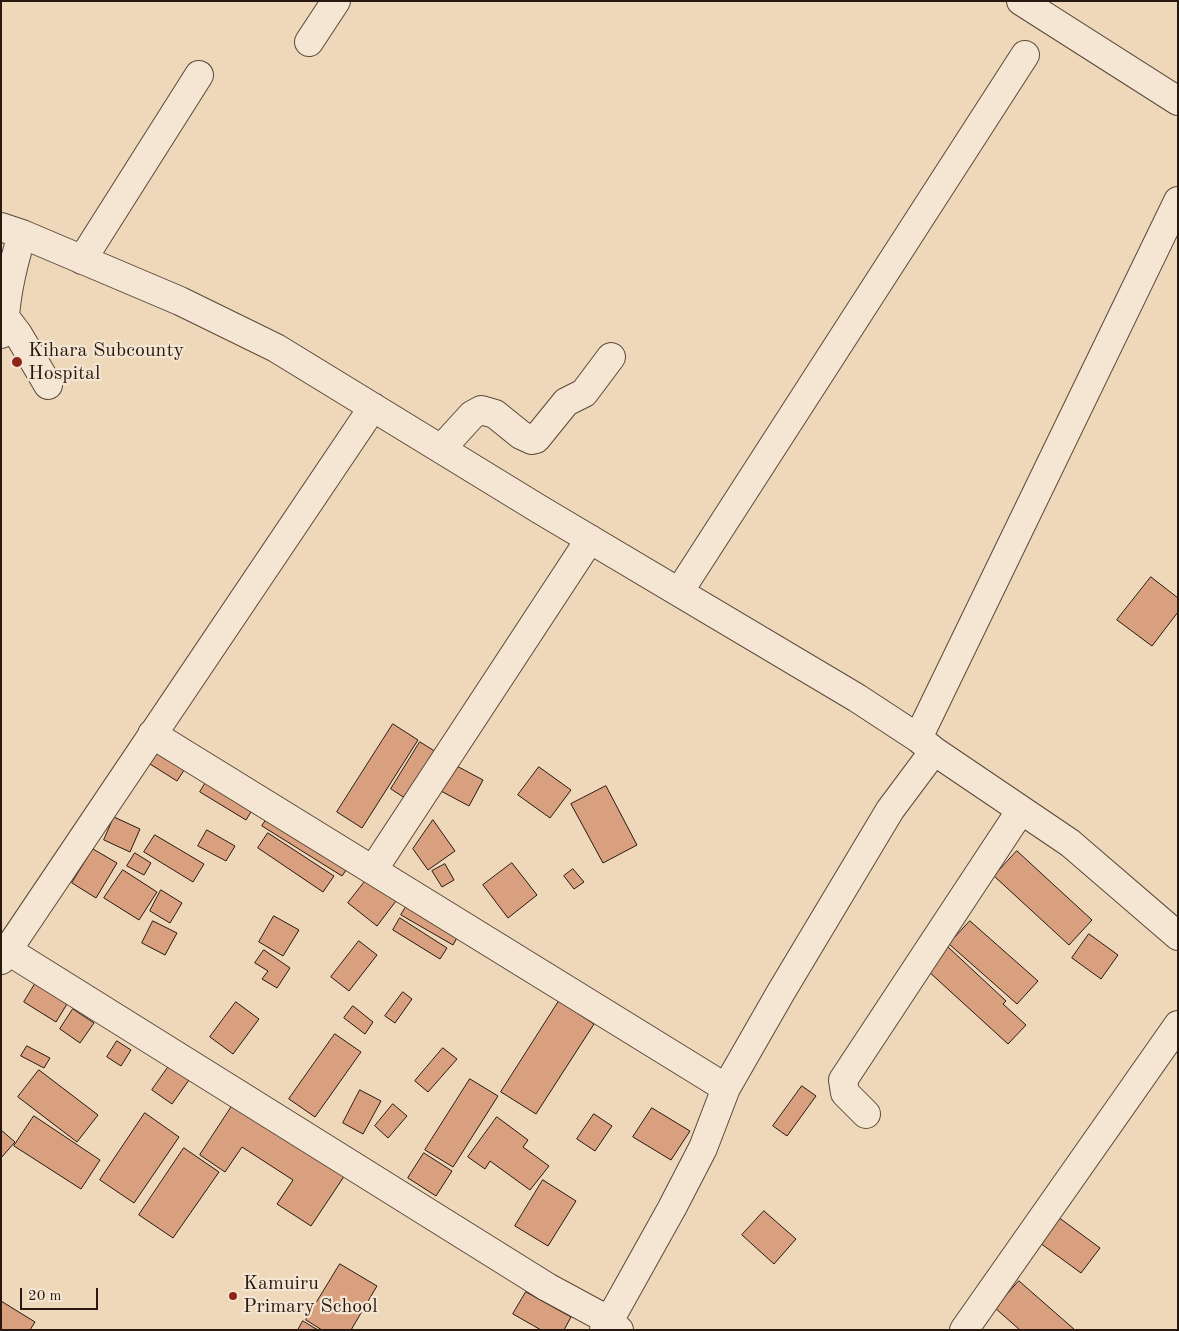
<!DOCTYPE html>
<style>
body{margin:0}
#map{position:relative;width:1179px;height:1331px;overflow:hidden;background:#eed8b9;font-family:"Old Standard TT",serif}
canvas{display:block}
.frame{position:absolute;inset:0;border:2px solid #281810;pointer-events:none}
.scale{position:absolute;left:20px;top:1288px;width:78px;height:22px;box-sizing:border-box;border:2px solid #281810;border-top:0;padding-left:6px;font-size:15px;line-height:18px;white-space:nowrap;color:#281810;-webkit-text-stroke:4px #f4e6d2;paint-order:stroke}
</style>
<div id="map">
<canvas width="1179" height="1331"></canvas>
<div class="frame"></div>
<div class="scale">20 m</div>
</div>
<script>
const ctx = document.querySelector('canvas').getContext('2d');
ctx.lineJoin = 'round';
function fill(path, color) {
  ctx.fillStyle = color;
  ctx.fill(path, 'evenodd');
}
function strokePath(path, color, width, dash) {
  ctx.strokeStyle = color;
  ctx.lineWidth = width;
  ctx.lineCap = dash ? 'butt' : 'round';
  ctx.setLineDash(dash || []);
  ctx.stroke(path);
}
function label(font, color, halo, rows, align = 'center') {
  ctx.font = font + ' "Old Standard TT",serif';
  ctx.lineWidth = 4.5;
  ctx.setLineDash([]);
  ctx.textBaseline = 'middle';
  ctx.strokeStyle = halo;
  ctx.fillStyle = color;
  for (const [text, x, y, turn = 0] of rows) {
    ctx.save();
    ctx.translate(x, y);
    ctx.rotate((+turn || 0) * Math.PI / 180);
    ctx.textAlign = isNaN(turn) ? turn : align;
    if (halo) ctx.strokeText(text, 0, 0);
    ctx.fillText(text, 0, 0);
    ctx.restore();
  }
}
const building = new Path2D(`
 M1151,577L1178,598V612L1152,646L1117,620Z
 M393,724L418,740L362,828L337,812Z
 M420,742L441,755L411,802L391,789Z
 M160,748L188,764L177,781L150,764Z
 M453,764L483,780L469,806L439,790Z
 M539,767L571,790L550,818L518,795Z
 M208,779L254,807L246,820L200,792Z
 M606,786L637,845L603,863L571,804Z
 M270,814L350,864L342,876L262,826Z
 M114,817L140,829L130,852L104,840Z
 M433,820L455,851L428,870L413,849Z
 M207,830L235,846L226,861L198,846Z
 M268,833L334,876L323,892L258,848Z
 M155,835L204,864L193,882L144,852Z
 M93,849L117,863L96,898L72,883Z
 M1017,851L1092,920L1069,945L994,876Z
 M135,853L151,863L144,875L127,866Z
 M512,863L537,895L508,918L483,885Z
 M445,864L454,880L442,887L432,871Z
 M573,869L584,882L574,889L564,876Z
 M123,870L157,892L139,920L104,898Z
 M367,879L396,901L377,926L348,903Z
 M161,890L182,903L170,923L150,911Z
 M409,902L460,932L453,945L401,915Z
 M274,916L299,930L283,956L259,942Z
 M400,918L447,948L440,959L393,930Z
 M153,921L177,933L165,955L142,943Z
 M970,921L1038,981L1017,1004L949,944Z
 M1089,934L1118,955L1101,979L1072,958Z
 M359,941L377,955L349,991L331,977Z
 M948,947L1006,1001L1003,1004L1026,1025L1008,1044L927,970Z
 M264,950L290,968L277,988L262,979L268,971L255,963Z
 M35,984L67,1004L56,1022L24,1002Z
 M403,992L412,999L395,1023L385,1016Z
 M559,1001L594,1024L536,1114L501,1092Z
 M236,1002L259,1019L233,1054L210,1037Z
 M353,1006L373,1022L365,1034L344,1018Z
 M73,1009L94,1023L80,1043L60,1029Z
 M335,1034L361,1052L315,1117L289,1099Z
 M117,1041L131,1050L121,1066L107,1057Z
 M27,1046L50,1058L44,1068L21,1056Z
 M443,1048L457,1059L428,1092L415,1081Z
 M169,1066L189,1080L172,1104L152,1090Z
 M39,1070L98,1115L77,1142L18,1097Z
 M470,1079L498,1096L453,1167L425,1150Z
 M802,1086L816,1096L787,1136L773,1126Z
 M360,1090L381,1101L363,1134L343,1123Z
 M234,1103L345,1175L311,1226L277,1204L293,1180L242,1147L225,1172L200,1155Z
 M393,1104L407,1116L388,1138L375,1126Z
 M652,1108L690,1131L671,1160L633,1137Z
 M145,1113L179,1137L134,1203L100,1180Z
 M594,1114L612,1126L595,1151L577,1139Z
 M34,1116L100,1160L81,1189L14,1146Z
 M497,1117L528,1140L523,1147L549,1166L530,1190L490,1161L485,1169L468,1157Z
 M1,1130L15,1142L1,1158Z
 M184,1148L219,1172L173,1238L139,1215Z
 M424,1153L452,1171L436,1196L408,1178Z
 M543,1180L576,1201L548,1246L515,1226Z
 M764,1211L796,1239L774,1264L742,1235Z
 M1054,1214L1100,1248L1081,1273L1036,1240Z
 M340,1264L377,1286L351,1330H322L306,1320Z
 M1019,1281L1075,1330H1020L995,1308Z
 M526,1292L571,1317L564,1330H541L513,1314Z
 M1,1301L35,1322L30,1330H1Z
 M303,1321L318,1330H298Z`);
fill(building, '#d9a07f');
strokePath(building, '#281810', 1);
const minor = new Path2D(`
 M1021,1L1178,101
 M309,42L336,1
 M1,227L22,234L180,301L276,348L539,509L857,698L918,738L934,751L1070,843L1178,936
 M82,260L199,75
 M5,317C7,288 14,262 22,234
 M1,334L5,317L18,334L48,385
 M441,449L472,415L481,410L495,414L521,435L532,440L536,439L566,402L584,393L611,357
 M679,592L1025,55
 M152,734L726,1088
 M918,738L1178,201
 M373,870L590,539
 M7,950L547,1287L608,1320L619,1330
 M1,960L373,407
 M866,1114L845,1093L843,1080L1021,810
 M604,1330L672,1208L703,1148L726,1088L781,992L890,810L934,751
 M964,1330L1178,1025`);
strokePath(minor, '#5a483a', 30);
strokePath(minor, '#f4e6d2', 28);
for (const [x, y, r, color] of [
 [17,362,6,"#8f2418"],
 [233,1296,5,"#8f2418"]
]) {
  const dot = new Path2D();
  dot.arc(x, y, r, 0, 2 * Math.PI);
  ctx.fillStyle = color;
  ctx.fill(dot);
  strokePath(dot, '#f4e6d2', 2);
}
label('20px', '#281810', '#f4e6d2', [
 ["Kihara Subcounty",28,351],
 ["Hospital",28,374],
 ["Kamuiru",243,1284],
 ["Primary School",243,1307]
], 'left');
</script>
